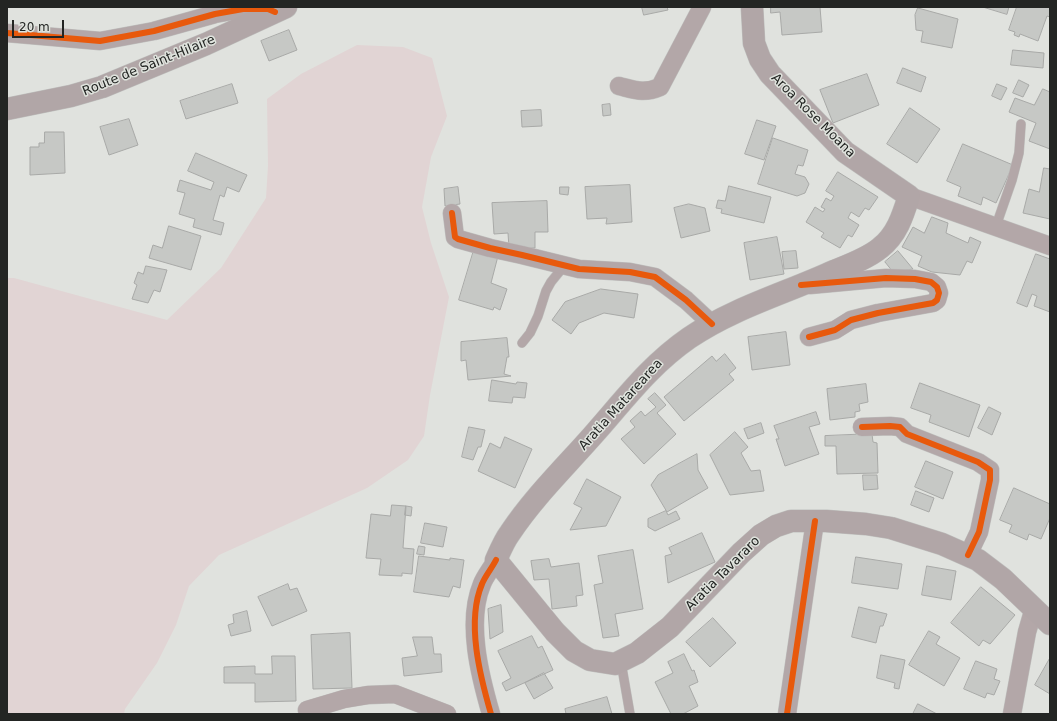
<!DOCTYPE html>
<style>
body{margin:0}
#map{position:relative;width:1057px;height:721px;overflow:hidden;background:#e0e2de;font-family:"DejaVu Sans",sans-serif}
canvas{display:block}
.frame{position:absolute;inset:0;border:8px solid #232523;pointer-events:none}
.scale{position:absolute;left:12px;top:20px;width:52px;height:18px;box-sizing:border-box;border:2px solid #232523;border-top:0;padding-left:5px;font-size:12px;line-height:14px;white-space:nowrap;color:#232523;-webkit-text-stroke:3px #dfe3dd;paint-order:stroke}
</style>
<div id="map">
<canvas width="1057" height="721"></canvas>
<div class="frame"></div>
<div class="scale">20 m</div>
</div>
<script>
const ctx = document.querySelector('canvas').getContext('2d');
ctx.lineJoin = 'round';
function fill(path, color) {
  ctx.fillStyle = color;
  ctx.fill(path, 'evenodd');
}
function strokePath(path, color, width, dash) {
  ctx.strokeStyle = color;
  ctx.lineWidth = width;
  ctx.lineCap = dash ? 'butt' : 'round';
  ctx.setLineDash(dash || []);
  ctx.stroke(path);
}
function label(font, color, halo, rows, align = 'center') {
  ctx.font = font + ' "DejaVu Sans",sans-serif';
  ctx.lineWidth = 3;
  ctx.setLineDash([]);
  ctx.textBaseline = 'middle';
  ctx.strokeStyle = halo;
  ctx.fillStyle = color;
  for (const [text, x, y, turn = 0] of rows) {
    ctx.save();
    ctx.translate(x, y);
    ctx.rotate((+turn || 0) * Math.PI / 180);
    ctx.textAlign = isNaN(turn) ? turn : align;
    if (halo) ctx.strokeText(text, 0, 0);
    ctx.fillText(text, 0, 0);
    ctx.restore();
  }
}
fill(new Path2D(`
 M357,45L403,47L432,58L447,116L431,157L422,207L431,243L449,297L430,395L424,436L408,460L367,488L219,555L189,586L176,625L157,663L125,709L124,714H7V278H14L167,320L221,268L266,198L268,166L267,99L301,74Z`), '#e1d4d4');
const building = new Path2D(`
 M642,7H667L668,10L644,15Z
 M771,7H820L822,32L782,35L780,12L771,13Z
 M983,7H1009L1007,14Z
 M1017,7H1050V17L1047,16L1038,41L1020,34L1019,37L1014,35L1015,32L1009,30Z
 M918,8L958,19L952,48L921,42L923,31L916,30L915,15Z
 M289,30L297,50L269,61L261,41Z
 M1013,50L1044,53L1043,68L1011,65Z
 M903,68L926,77L921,92L897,83Z
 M867,74L879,105L833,123L820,90Z
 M1019,80L1029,85L1023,97L1013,93Z
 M232,84L238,103L186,119L180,101Z
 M997,84L1007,88L1001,100L992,96Z
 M1043,89L1050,92V149L1029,141L1036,123L1009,112L1015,98L1034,105Z
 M610,104L611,115L603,116L602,105Z
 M910,108L940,129L917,163L887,144Z
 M541,110L542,126L522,127L521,111Z
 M129,119L138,145L109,155L100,127Z
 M757,120L776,126L764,160L745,154Z
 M45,132H64L65,173L30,175V147H39V143H44Z
 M773,138L808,150L803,166L798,165L795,174L805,177L809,184L805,193L797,196L758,184Z
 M963,144L1013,165L996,203L983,197L981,205L958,196L961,187L947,181Z
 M196,153L247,175L239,192L227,187L224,197L220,195L213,220L224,223L221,235L193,227L195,219L179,214L185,193L177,191L180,180L211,190L214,182L188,171Z
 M1044,168L1050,169V219L1023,213L1029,189L1039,192Z
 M838,172L878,197L869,210L865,208L859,217L851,212L848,218L859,225L852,237L848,235L840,248L821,237L824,233L806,222L815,207L823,212L825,209L821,207L826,198L831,201L834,196L826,191Z
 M630,185L632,222L606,224L607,218L587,219L585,187Z
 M729,186L771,197L764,223L721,213L722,209L716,208L718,200L725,201Z
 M458,187L460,204L445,206L444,189Z
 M560,187H569L568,195L560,194Z
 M547,201L548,232H535V248H509L508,233L494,234L492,203Z
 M689,204L705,208L710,231L681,238L674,208Z
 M932,217L948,223L946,233L968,243L970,237L981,242L972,263L967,261L960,275L932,272L918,266L922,256L902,247L913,227L924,233Z
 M169,226L201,236L191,270L149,258L153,245L162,248Z
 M777,237L784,274L750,280L744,243Z
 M474,250L498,256L491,283L507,289L500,310L494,307L493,310L459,300Z
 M796,251L798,268L784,269L782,252Z
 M898,251L913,269L893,272L885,262Z
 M1036,254L1050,259V312L1034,306L1037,296L1032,294L1027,307L1017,303Z
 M146,266L167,270L160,292L154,290L148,303L132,299L137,285L134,283L138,272L143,274Z
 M601,289L638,294L634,318L604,313L579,323L571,334L552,320L565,302Z
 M786,332L790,365L752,370L748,337Z
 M507,338L509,357H507L504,374L511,376L468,380L466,360L461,361V342Z
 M725,354L736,368L729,374L734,380L684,421L664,397L712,356L716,361Z
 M492,380L516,384L517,382L527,383L525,398L513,397L512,403L489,401Z
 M920,383L980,405L969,437L929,422L931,415L911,408Z
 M866,384L868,402L859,404L860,411L855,412V417L830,420L827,389Z
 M655,393L666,405L657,413L676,434L644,464L621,439L635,427L630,421L641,411L645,416L656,407L648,399Z
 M989,407L1001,413L992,435L978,428Z
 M816,412L820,424L809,427L819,454L785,466L776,439H779L774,426Z
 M761,423L764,433L748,439L744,429Z
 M469,427L485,430L481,447H478L473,460L462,457Z
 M735,432L748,447L741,453L751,471L760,470L764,491L730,495L710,455Z
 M872,434L873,442L877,443L878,473L837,474L836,446H825V436Z
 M505,437L532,449L515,488L478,471L490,443L500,448Z
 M697,454L698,470L708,488L667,512L651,485L658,475Z
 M926,461L953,472L943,499L915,487Z
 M863,475H877L878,489L864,490Z
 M587,479L621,497L606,526L570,530L582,508L574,504Z
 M1014,488L1050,504V518L1041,539L1029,534L1027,540L1009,532L1012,525L1000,520Z
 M916,491L934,498L929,512L911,505Z
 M392,505L406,506L403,548L414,549L412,574L402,573V576L379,575L381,559L366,558L371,514L390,516Z
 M406,506L412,507L411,516L405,515Z
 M666,511L668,515L676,511L680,519L655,531L648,527V519Z
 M425,523L447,527L443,547L421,543Z
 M702,533L715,562L668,583L665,556L672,554L669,548Z
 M419,546L425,547L424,555L417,554Z
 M633,550L643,609L615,614L619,636L603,638L594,585L603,583L598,556Z
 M419,556L450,560V558L464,560L460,588L453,586L449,597L414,592Z
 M856,557L902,564L898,589L852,583Z
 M549,559L551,567L579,563L583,595L576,596L577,606L552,609L549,579L534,580L531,561Z
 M927,566L956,571L951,600L922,595Z
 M288,584L290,590L297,588L307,611L272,626L258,597Z
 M981,587L1015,615L990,644L983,640L979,646L951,623Z
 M501,605L503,632L490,639L488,609Z
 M859,607L887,614L883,626H880L876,643L852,637Z
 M247,611L251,631L231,636L228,625L234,623L233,615Z
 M713,618L736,643L710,667L686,642Z
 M929,631L940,637L936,644L960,658L944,686L909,665Z
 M350,633L352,688L313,689L311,635Z
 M532,636L538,648L542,646L553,670L506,691L502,683L511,678L498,651Z
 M413,637H432L434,654H441L442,672L404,676L402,658L417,656Z
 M684,654L692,671L694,670L698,682L689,686L698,706L683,714H671L655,682L673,673L668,662Z
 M881,655L905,660L899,689L894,688L895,683L877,678Z
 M272,656H295L296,701L255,702V683H224V667L255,666V674H272Z
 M1050,658V694L1035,685Z
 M976,661L997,669L994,679L1000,681L994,695L987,693L985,698L964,689Z
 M544,673L553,688L534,699L525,683Z
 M607,697L612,714H566L565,709Z
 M918,704L937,714H913Z`);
fill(building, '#c6c8c5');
strokePath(building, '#a8a9a7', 1);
const lane = new Path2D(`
 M996,226L1012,180L1019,153L1021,124
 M522,343L530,333L538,316L546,291L551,282L564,266
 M621,662L630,714`);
const street = new Path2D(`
 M7,33L100,41L154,31L215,14L243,9H268L275,12
 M619,86C635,90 644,94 660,87L702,7
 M909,196L1050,246
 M452,213L455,237L458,239L490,248L522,255L579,269L630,272L655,277L686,300L712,324
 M809,337L835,330L851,320L878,313L933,303L937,300L939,293L937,287L931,282L915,279L886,278L810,285
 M862,427L890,426L900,427L907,434L978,462L990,470V480L979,532L968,555
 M307,710L344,699L368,695L395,694L447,714
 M491,714C480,676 466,622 482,584C485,576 492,568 496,560
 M787,714L815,521
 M1012,714L1027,632L1034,608`);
const secondary = new Path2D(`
 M752,7L754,43L760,59L770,74L845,152L909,196C903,215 897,235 880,248C868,258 849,265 834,271C786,293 733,308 689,338C650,365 625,399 594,434C565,467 534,497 510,533C504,541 500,551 496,560L555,632L574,651L590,660L615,664L637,653L670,627L741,553L761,535L776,526L791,521H826L866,524L891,528L942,544L978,560L1003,579L1050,624
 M7,109L71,96L102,87L206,44L286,7`);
strokePath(lane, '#bebfbd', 10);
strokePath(street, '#bebfbd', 19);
strokePath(secondary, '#bebfbd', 23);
strokePath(lane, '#b3a7a8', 9);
strokePath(street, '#b3a7a8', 18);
strokePath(secondary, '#b1a6a7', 22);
strokePath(new Path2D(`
 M7,33L100,41L154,31L215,14L243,9H268L275,12
 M452,213L455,237L458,239L490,248L522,255L579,269L630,272L655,277L686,300L712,324
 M801,285L886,278L915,279L931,282L937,287L939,293L937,300L933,303L878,313L851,320L835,330L809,337
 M862,427L890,426L900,427L907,434L978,462L990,470V480L979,532L968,555
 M491,714C480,676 466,622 482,584C485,576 492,568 496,560
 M787,714L815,521`), '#e8590c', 6);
label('13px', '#232523', '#dfe3dd', [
 ["Route de Saint-Hilaire",149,66,-22],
 ["Aroa Rose Moana",813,116,45],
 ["Aratia Matarearea",621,405,-48],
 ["Aratia Tavararo",723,574,-45]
]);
</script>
